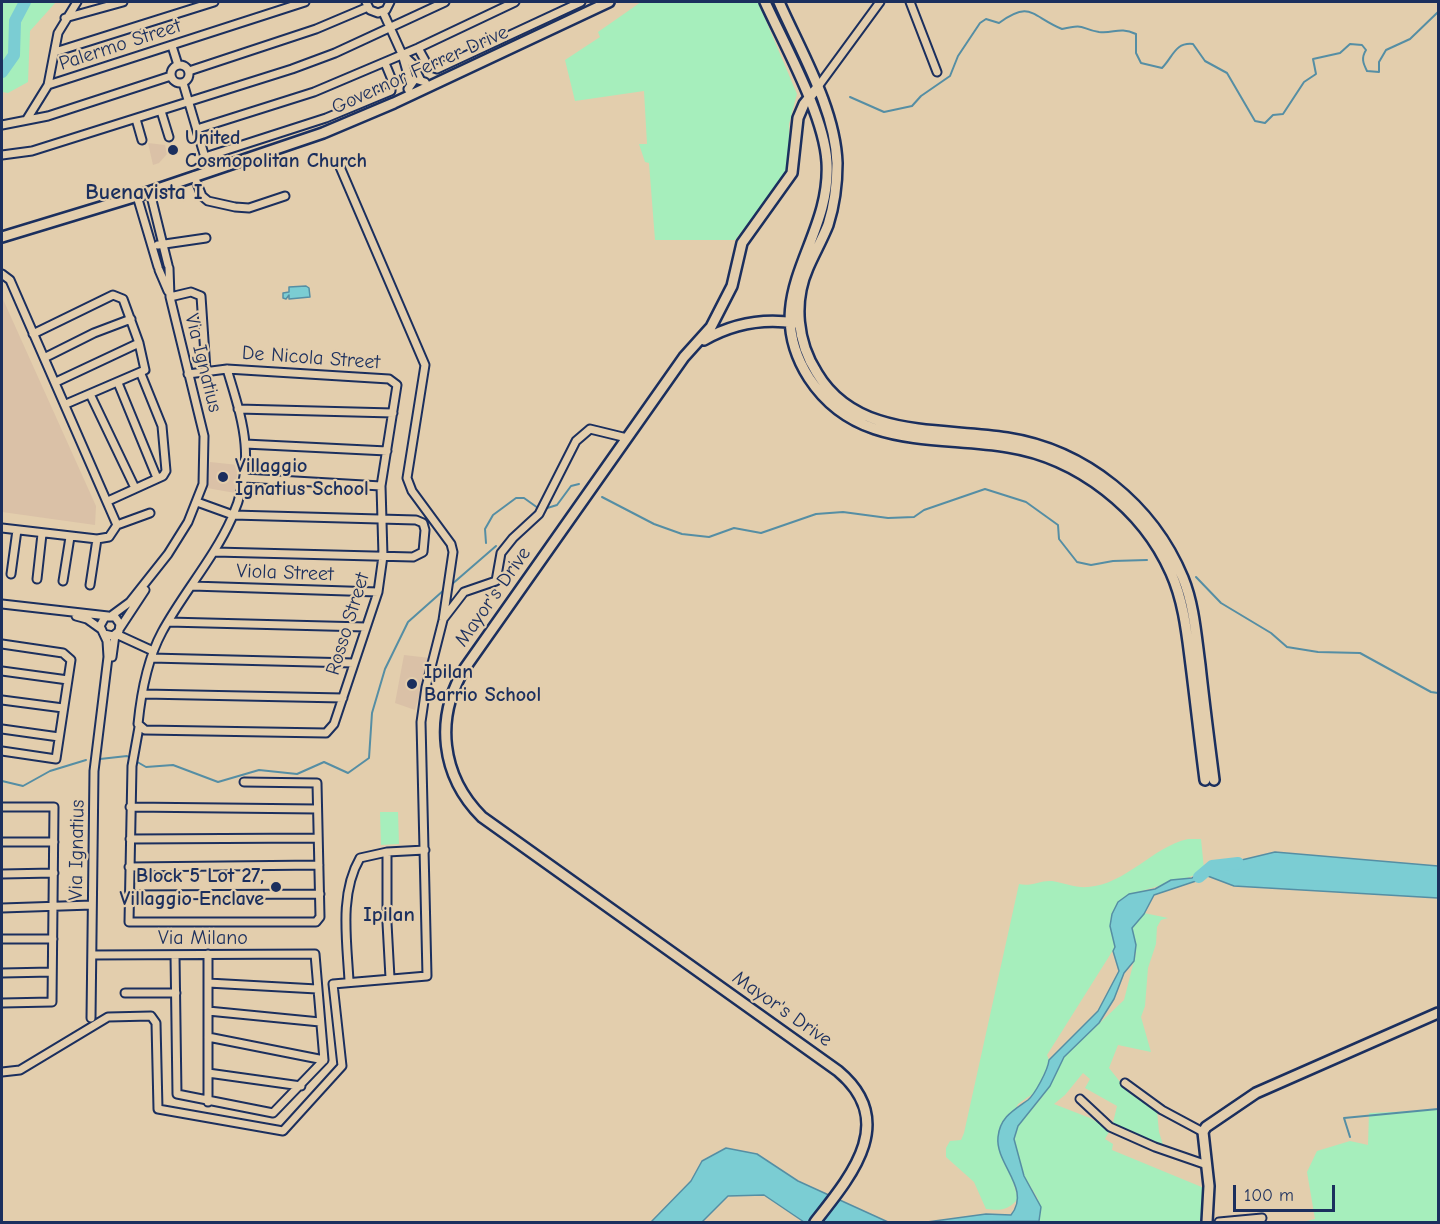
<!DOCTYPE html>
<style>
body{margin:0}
#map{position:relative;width:1440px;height:1224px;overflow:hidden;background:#e3cead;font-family:"Comic Neue",sans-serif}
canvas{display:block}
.frame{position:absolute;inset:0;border:3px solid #1b2f5e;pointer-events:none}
.scale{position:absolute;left:1233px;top:1185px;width:102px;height:27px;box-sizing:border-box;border:3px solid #1b2f5e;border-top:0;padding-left:8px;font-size:18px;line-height:21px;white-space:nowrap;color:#1b2f5e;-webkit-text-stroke:4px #e3cead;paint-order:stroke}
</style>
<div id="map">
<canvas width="1440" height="1224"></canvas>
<div class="frame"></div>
<div class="scale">100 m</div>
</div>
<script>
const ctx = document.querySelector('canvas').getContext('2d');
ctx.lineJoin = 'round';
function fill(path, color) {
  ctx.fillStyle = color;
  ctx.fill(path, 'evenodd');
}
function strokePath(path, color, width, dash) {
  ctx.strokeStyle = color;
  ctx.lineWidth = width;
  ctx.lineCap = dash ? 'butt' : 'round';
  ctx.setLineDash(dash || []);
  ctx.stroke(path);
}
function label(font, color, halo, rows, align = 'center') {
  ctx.font = font + ' "Comic Neue",sans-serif';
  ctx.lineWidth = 4.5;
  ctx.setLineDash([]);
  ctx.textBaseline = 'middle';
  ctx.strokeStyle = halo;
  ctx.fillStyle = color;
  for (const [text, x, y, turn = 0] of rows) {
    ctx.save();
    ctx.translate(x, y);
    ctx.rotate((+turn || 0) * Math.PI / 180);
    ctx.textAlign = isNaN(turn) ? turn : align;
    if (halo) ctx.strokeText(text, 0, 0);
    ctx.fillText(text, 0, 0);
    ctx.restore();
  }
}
fill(new Path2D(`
 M148,143L165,145L167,154L159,163L153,165Z
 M2,297L96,506L95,525L2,512Z
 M210,462L238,465L235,493L207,488Z
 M404,655L430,658L415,710L395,703Z`), '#dac1a7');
fill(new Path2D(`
 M3,2H56L30,31L28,82L8,93L2,92Z
 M641,2H758L797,94L789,124L790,170L735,240H655L649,163L645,162L639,144H647L644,91L575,101L565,60L600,37L598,32Z
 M380,812H398L399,844L381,845Z
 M1188,839H1201L1204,869C1179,890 1111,883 1111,924C1111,931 1114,940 1115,947L1047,1055L1049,1060L1048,1070L1034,1093L1018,1104L998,1147L1010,1171L1018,1199C1008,1210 1001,1211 986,1209L974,1182L946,1157V1148L950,1141L961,1140L964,1133L1019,884C1031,887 1040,880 1052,881C1064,883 1076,888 1088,887C1127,884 1152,847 1188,839Z
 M1144,913L1168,918L1161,920L1157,927L1156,944L1148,968L1145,1006L1141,1017L1151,1052L1118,1045L1109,1068L1129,1093L1157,1111L1159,1132L1164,1148L1113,1123L1117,1106L1085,1088L1090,1079L1083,1073L1065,1095L1054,1104L1090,1118L1110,1130L1105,1139L1113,1144L1112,1150L1204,1188L1201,1222H1038V1199L1024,1176L1014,1139L1018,1126L1043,1096L1064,1057L1124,1000L1136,953L1132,928Z
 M1438,1110V1222H1302L1315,1219L1307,1172L1317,1151L1350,1141L1368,1145L1369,1113Z`), '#a6eebc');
const water = new Path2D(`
 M306,286L309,288L310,297L289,299V295L286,299L283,298V293L289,292V287Z
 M1275,852L1438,866V898L1234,886L1205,875L1199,880L1154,895L1144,914L1132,928L1136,945L1134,961L1124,973L1114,999L1099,1023L1064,1057L1050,1086L1018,1126L1014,1139L1024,1176L1041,1207L1039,1221L927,1222L986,1214L1011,1215C1032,1189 995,1164 998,1137C1000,1117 1014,1110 1028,1100C1035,1094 1048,1070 1049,1060L1098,1011L1119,971L1113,951L1115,947L1110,926L1112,914L1118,902L1129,894L1155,889L1171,880L1192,878L1204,869Z
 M726,1148L757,1154L798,1181L888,1222H804L764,1195L728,1196L702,1222H651L691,1181L702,1161Z`);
fill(water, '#7bcdd3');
strokePath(water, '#558ea4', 1.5);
strokePath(new Path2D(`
 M850,97L884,112L912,106L921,96L950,76L958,56L980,23L986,19L999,23C1031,0 1031,16 1062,29C1086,23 1080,29 1099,32C1114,34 1119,26 1136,34V53L1141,63L1162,68C1173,57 1175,42 1193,44L1205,61L1227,73L1255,121L1265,123L1273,115L1283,114L1304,82L1316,74L1313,59L1340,53L1350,44L1362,45L1366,50C1361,58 1363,63 1367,71L1379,72V62L1386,50L1410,39L1438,12
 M602,497L654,524L682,534L709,537L734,528L761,533L816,514L843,512L888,518L914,517L924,510L985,489L1026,502L1058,525L1059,539L1077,562L1091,565L1113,561L1147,560
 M544,509L557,505L571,486L579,484
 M486,543L485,529L493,515L516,498H524L538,508
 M1196,577L1221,603L1271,633L1287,647L1318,652L1360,653L1431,692L1438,693
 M451,585L496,546
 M100,759L127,756L146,767L173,765L218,782L259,770L297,774L324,762L348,773L369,758L372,713L385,669L408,622L444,590
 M2,781L23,786L50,771L86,760
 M1350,1137L1344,1118L1438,1109`), '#558ea4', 2);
strokePath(new Path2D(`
 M2,72L14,55L15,21L25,2
 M1199,877L1212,866L1238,863`), '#7bcdd3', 12);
const street = new Path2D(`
 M366,2L370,10L378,13L386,10L390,2
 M910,2L937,72
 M383,12L402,54L410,82
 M65,18L123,2
 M172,46L178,65
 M418,48L428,66L437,69L581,2
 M55,52L214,2
 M402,54L412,63L420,79
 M171 74a9 9 0 1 1 18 0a9 9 0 1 1-18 0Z
 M189,71L316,29L368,7
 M183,83L209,171
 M48,85L305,2
 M817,88L880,2
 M411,94L408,89L415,79L425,82L428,87
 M161,111L169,137
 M27,119L48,85L58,33L77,2
 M136,119L142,140
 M2,125L48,116L171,76
 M197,129L314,92L418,48L515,2
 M2,155L32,151L292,69L335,53L445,2
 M205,157L326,118L391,91L392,80L385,63
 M194,176L202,196L208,201L235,207L249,208L285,196
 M150,192L168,265
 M137,196L158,267
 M158,245L206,238
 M159,270L168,291
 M2,274L10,280L117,525L109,537L97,539L2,528
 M170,297L191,292L201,296L206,370
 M33,334L113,295L123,299L139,343L145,370L66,404
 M44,358L94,333L131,319
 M188,374L227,369L389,379L397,385L381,486L383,556L378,592L334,724L326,733L145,730L138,724C141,694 148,658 162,632C195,571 252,520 245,444C243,419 234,393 227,369
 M56,382L139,343
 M118,383L157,478
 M90,394L135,488
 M238,409L393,413
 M245,444L387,451
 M244,478L381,486
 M108,501L163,476L166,471L162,426L141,374
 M197,502L233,515L416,520L423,523L425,530L423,552L413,557L215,552
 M117,525L150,513
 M11,574L17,530
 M37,579L42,534
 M63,581L70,537
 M90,585L97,539
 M192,586L378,592
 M2,604L108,616
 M76,616L87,619L101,629
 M111,616L130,602L168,554L188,522L203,484L204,436L170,297L169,268
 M444,618L464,592L496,581L501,553L513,538L539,514L576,441L590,429L627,438
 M168,622L366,627
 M120,628L145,590
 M116,634L153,651
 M2,644L63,653L71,660L56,759L2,751
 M112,657L115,635
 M151,658L354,663
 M2,671L68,680
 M144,694L343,698
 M2,700L63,708
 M139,727L132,766L129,922H316L320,917L317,783L244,782
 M2,729L59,737
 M2,807H54L52,1002L2,1003
 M130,807L317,809
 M130,839L318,838
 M2,842H54
 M387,852V923L390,978
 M129,867L319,865
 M2,874L54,873
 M129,895L320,894
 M2,908L92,905
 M2,939H53
 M208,954V1102
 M92,955L315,954L324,1060L273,1113L177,1094L175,955
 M2,973L52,972
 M349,981C347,941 339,894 360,858L387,852L425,850
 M208,983L317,989
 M125,993H176
 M208,1011L320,1022
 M91,1018L94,771L108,657L107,641L100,626L105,617H115L120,624L119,631L113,636L104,634
 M208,1037L324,1060
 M2,1072L20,1070L108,1017L151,1016L156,1023L158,1109L283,1131L342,1066L333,984L427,976L421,722L426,687L443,620L453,552L451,544L412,491L407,478L425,365L340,167
 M208,1073L301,1086
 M1125,1083L1162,1110L1203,1132
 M1080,1099L1110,1127L1155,1147L1207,1165
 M1219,1222L1262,1218`);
const secondary = new Path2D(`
 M765,2C785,46 824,115 827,162C832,243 756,295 809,378C856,450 934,435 1008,447C1078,458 1143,509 1171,573C1184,602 1187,634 1191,665C1196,704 1200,742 1205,780
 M779,2C801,52 835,108 837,163C837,184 834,206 828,225C822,240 814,254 808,268C793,302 797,342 817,373C857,440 941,427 1007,438C1085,450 1153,505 1183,578C1194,605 1196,636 1200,665C1204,703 1209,741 1214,780
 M2,237L137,196L323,133L394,103L609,2
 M704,340C732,324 763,318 795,323
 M815,1222C852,1175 898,1121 838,1071L482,817C441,776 434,718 465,668L684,357L711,327L732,286L742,243L792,173L798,118L804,104L817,88
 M1207,1222L1209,1186L1203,1132L1206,1127L1256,1093L1438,1013`);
strokePath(street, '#1b2f5e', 11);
strokePath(secondary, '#1b2f5e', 14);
strokePath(street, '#e3cead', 7);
strokePath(secondary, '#e3cead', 9);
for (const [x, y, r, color] of [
 [173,150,6,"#1b2f5e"],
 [223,477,6,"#1b2f5e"],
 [412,684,6,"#1b2f5e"],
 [276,887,6,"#1b2f5e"]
]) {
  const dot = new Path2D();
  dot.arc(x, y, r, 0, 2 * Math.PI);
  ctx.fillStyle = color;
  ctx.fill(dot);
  strokePath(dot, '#e3cead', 2);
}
label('20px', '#1b2f5e', '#e3cead', [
 ["Palermo Street",120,45,-18],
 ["Governor Ferrer Drive",420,70,-24],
 ["De Nicola Street",311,358,4],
 ["Via Ignatius",203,363,76],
 ["Viola Street",285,573,2],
 ["Mayor's Drive",493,597,-55],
 ["Rosso Street",348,624,-73],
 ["Via Ignatius",77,850,-89],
 ["Via Milano",203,938],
 ["Mayor's Drive",782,1009,35]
]);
label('bold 20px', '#1b2f5e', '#e3cead', [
 ["United",185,138],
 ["Cosmopolitan Church",185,161],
 ["Villaggio",235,466],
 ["Ignatius School",235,489],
 ["Ipilan",424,672],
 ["Barrio School",424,695],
 ["Block 5 Lot 27,",264,876,"right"],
 ["Villaggio Enclave",264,899,"right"]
], 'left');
label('bold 21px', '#1b2f5e', '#e3cead', [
 ["Ipilan",389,915]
]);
label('bold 22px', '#1b2f5e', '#e3cead', [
 ["Buenavista I",144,193]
]);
</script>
